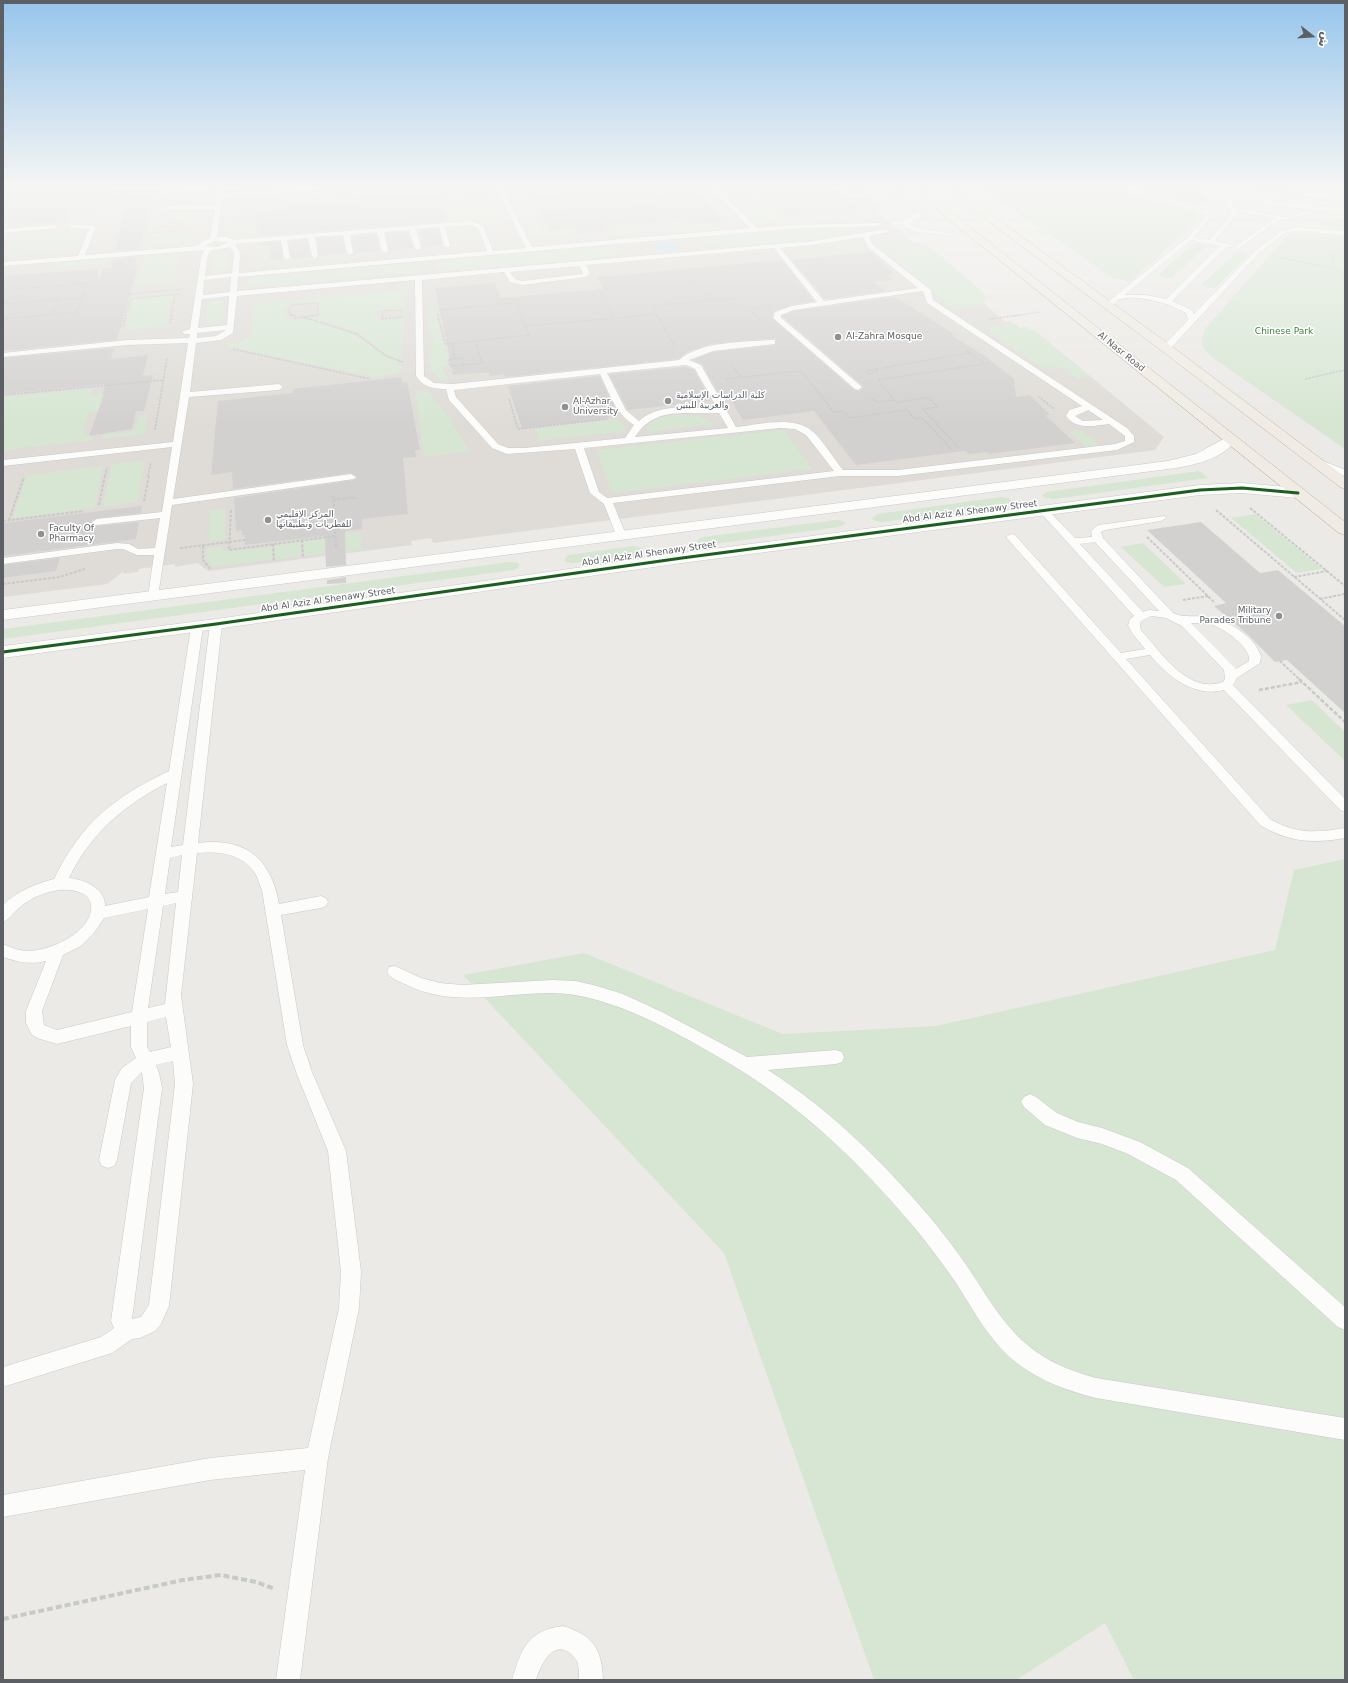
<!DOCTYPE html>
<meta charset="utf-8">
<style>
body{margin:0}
#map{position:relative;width:1348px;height:1683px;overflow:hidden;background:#eceae7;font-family:"DejaVu Sans","Noto Naskh Arabic",sans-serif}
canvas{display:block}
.frame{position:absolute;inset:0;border:4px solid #5c6064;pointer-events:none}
.north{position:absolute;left:1292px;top:16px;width:40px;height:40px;-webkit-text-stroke:3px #fff;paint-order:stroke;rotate:107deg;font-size:11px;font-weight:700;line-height:16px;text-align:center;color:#5c6064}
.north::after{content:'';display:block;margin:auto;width:14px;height:18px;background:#5c6064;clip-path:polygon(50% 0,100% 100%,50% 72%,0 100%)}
</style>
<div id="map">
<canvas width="1348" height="1683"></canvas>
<div class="frame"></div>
<div class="north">ش</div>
</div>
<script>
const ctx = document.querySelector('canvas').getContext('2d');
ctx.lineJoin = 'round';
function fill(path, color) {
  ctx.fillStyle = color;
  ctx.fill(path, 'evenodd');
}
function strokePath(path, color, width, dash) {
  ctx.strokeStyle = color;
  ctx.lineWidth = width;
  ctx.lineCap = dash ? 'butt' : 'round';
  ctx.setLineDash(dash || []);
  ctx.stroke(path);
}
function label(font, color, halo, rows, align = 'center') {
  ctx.font = font + ' "DejaVu Sans","Noto Naskh Arabic",sans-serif';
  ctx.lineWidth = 3;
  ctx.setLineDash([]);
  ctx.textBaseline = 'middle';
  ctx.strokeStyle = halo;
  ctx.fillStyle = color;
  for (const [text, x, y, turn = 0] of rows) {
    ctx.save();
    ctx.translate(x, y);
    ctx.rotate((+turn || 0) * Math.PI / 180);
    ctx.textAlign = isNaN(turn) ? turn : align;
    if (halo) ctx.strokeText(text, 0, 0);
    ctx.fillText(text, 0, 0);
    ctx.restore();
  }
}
fill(new Path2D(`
 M862,188L883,207L876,215H881L909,238L904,239L929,246L986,295H983L987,298L983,299L986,302L983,303L1006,322H1010L1021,328L1026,327L1030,331L1034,330L1164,437L1155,450L433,543L431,538L411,541L412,545L208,571L198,563L175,567V564L139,569L138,572L123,574L124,571L107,584L3,597V189Z`), '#dfdcd7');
fill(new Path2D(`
 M426,188H485L490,198L465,200L463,193L451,194L450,191L372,195V192Z
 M516,188L540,230L548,233L572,231L575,236L586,235L587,237L549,239L535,237L511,188Z
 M762,188L763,190L760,191L767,198L744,200L752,210L777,208L785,216H782L785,220L754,223L721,189Z
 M1118,188L1150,200L1193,211L1201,216L1200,219L1131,281L1113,278L981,188Z
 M1140,188H1194L1210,200C1199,211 1153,194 1140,188Z
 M1246,188H1283L1303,196L1334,200V202L1286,196Z
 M117,194V196L131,195L129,200L78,203L81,197Z
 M324,197L332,199L278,203V205L253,207V200Z
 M491,200L499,218L369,228L368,222L456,212V210L463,209L461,203Z
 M875,200L883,207C877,214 869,220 860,214L790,220L786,216L850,202Z
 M157,209L197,211L196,213C180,220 171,220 156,210Z
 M1345,218V231L1323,226L1317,222L1319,220Z
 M715,224L718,227L689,230H665L663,227Z
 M857,227L862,232L809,240L722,247L713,246L707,242L710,239L717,237L798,229Z
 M192,230L190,240L153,243L156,233Z
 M80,231L73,247L80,248L77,251L12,256L14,254H7L18,235Z
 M1297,233L1345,237V449L1220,363C1206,352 1196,347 1206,328L1286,237Z
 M906,241L929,246L986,295H983L987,298L983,299L986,302L983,303L985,305L953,309L888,253L877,248L881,247L882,244Z
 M267,243V260L270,262L367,254V256L262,264L264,244Z
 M1199,243L1206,246L1172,278H1165L1158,275L1193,244Z
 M608,246L620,247L622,253L613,256L453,271L439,270L436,266L438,262L451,259Z
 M853,249L866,252L800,257L798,255Z
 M222,252L229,253L227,268L221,271H213V254Z
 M1236,252H1244L1248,255L1216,287L1210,288L1201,285Z
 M179,255L174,283L137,286L144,258Z
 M109,258L111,259L109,262L106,263L56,267L52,264Z
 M407,264L418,265L419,272L257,287L247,286L245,283L249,279L256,277Z
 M406,290L405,309L377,311V320L404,318L402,360C389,360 381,349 371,341C355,328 331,324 312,318L321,316L320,301L289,304L284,311L285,318H291L292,320C313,317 347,330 365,341C379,350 382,358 399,362L402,370L395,374L373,377L224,346L239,342L252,335L253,304Z
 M172,295L167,326L125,330L133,299Z
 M217,300L225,302L222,320L216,324L206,323L208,303Z
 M434,307L444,345H449L451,359H447L448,366L442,367L448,380L441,381C434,372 426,364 430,351C431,347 434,343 434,339L428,325L427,308Z
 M1011,323L1021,328L1026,327L1030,331L1034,330L1090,377L1077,379L1064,368L1040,367L984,328Z
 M93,388L91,395L102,394L99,406L116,404L111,410L89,412L82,435H93L92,440L3,450V397Z
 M426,389L450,418L469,451L424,457L415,391Z
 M148,415L144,434L102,439L103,435L135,431L138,417Z
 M674,415L698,416L715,424L647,432C648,419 663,417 674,415Z
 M617,419L625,428L623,432L617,434L615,432L539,441L535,429Z
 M784,430L812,469L612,493L596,450Z
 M1081,430L1099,445L1087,447L1069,432Z
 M145,461L137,502L103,507L112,464Z
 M103,466L94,508L13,518L27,475Z
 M1199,471L1208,478L1054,499L1045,498L1042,495L1047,492Z
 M1001,497L1009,498L1013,502L1007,504L883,522L875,521L872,518L878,514Z
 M225,509V539L209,541L210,510Z
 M1255,514L1322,569L1297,573L1231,518Z
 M836,520L844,521L845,524L839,527L707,545H701L697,542L698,539L703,537Z
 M360,532L362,550L345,552L338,535Z
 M333,538L325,550V553L304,556V542Z
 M300,542L301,556L275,560V546Z
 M1143,543L1186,584L1164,587L1121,547Z
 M634,546L642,548L643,551L639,554L574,563H568L564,560L568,555Z
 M223,547V552L272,547V559L213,567L206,559L207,549Z
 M510,562L519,563V567L514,570L3,639V629Z
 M1312,700L1345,732V761L1286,705Z
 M1345,859V1680H1134L1105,1623L1016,1680H874L724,1253L463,975L584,953L783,1034L936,1026L1275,950L1294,870Z`), '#d7e6d3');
fill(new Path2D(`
 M669,242L677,244L680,248C673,252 665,251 657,250L654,246L660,243Z`), '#bedff2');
fill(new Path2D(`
 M3,188H95L96,210L69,212L65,221L3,224Z
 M527,188H695L723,221L688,224L685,219L605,226L608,231L578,233L575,227L549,230Z
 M785,188H834L859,210L785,216L760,190Z
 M155,194L139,249L115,251L123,219H122L131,195Z
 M417,196L418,198L439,196L447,221L259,236L261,210L288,208V205H292Z
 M438,229L442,246L422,247L418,230Z
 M408,232L413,248L389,250L386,233Z
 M376,234L380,251L354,253L352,236Z
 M342,237L346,253L319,256L317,238Z
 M307,240L311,257L291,258L289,241Z
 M280,242L283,259L270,260L271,245L259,246V243Z
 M871,252L895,274L887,275L893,280L873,282L886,291L825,299L792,260Z
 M136,257L134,266H138L117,340L3,351V276L98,269V281L103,269L111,268L113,259Z
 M782,260L814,301L792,305L774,311L772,318L854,390L859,391L864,387L782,316L794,311L895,297L954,334L951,335L985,356L1014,379L1016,397L1030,395L1050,415H1045L1075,443L989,454L987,452L968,454L965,451L856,465L814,411L743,420L729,398L722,399L702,364L693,360L713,352L775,345L776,340L775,338L710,344L687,352L678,359L505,377L504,374L490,376L489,372L453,375L435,288L495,283L500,298L603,289L598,277Z
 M114,348L111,359L148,355L143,376L153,375L144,411H136L132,429L89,436L104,395H102L106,384L3,394V358Z
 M686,367L694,370L711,401L628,410L609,374Z
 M599,376L617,411L606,412L609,418L522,428L508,386Z
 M401,377L402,383L407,382L420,450H415L416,457L403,458L408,514L362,519V529L345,531L346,565L326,567L325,536L245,545V535H242V530L236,531L234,498L354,480L357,477L351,473L233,489L232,472L211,475L218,401L293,393V389Z
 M142,506L141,513L97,518L91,521L97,526L139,522L136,539L3,556V523Z
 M1201,522L1260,573L1278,570L1345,626V713L1287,660L1275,662L1247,634L1214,606L1226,603L1147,530Z
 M60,558L56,571L3,578V565Z
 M346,577V583L327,584V580Z`), '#d3d1d0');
const service = new Path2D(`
 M184,188H218L160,194L157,192Z
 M218,188H224L223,194L295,188H328L222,198L217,237H227L234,240L471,221L483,226L493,251L526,248L496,188H502L532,247L750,228L710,188H717L757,228L789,225L880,223L881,224L878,226L789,229L238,277L237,291L813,241L886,229L889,231L888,232L869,236L873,245L931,290L933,300L1127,428L1134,436V442L1117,450L898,476H840L613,503L626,535L621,538L616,535L604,504L590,493L575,449L507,454L492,448L449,400L446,389C433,389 423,387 416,376L415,280L237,296L233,333L221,340L196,343L190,392L279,384L283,387L279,390L189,397L173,499L351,474L356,477L354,479L172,505L158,596L153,599L148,596L154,555H137L123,549H117L3,564V558L117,543L129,544L138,549L155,548L160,518L97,525L92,522L97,519L162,512L172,447L3,466V460L173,442L188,343L127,345L3,357V353L127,340L189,338L190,334H185L181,332L190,329L201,258L204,250L3,266V262L78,256L89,229L70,228V226L72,225H93L96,227L85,255L198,246L201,242L210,238L215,209L167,210L164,208L167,206L215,205ZM470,225L478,228L487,251L239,273L240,253L235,244L281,240L284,258L287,260L290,258L287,240L308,238L312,256L315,258L318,256L315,237L343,235L347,253L350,255L353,253L350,235L377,232L382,251L385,253L388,251L384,232L409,230L415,248L418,250L421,248L416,229L439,227L444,246L447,248L450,246L445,227ZM863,237L868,247L918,288L824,301L780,248L813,245ZM214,241L229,242L218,247L205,246ZM230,247L234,253L232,273L205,276L207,258L210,251ZM774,248L817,302L792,306L775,312L773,318L855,389L858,390L862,387L784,320L781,318V315L794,310L923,291L927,303L1082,406L1069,410L1066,416C1076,430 1094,426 1109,424L1125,436V441L1115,444L898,470H843C834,459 823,440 812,431C793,415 759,425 736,427L701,365L689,360L713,351L775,344V340H772C745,342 700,341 679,360L453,384L434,383L424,376L422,280L504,272L510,282L522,285L586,277L590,273L586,265ZM579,266L583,273L582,274L522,281L515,279L510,272ZM231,277L230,292L203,295L204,280ZM229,296L227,325L198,328L202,299ZM226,330L216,336L197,338V333ZM686,365L695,369L717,408C691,409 660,402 639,421L626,410L607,373ZM600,374C609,393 615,413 634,425L625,438L525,448H508L498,444L456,397L454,390ZM1088,410L1103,420L1083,421L1075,416ZM719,413L728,428L635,437C655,405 687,415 719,413ZM780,428L795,429L806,435L834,471L607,498L599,492L584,448Z
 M837,188H845L853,194L894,190L897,192L852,198Z
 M1123,188H1134L1209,211L1212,216L1194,237L1209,240L1230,216C1233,203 1222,194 1212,188H1222L1279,202L1345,208V212C1305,210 1266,206 1227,194L1236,208L1285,217L1310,211L1313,213L1276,222L1238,249L1235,247L1236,246L1272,220L1276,219L1237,211L1235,217L1215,241L1233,245V247H1226L1172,301L1192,310L1194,314L1255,251L1281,231L1297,227L1345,231V235L1297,231L1285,233L1259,253L1169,350H1163V346L1188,320L1186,313C1171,304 1135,293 1118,300C1116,302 1113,305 1111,307L1104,305L1188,237L1206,216L1199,210ZM1191,240L1220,246L1166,299L1146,295H1124Z
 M921,210L924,212L920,217L909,223L910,225L918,228L953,234V236L917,232L905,227L903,224L892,225L889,223L905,220Z
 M55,225L57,226V228L3,233V229Z
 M1316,458L1345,470V476L1313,463L1311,461Z
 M1043,507L1046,508L1075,538L1092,537L1091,531L1098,525L1165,516L1166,518L1161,521L1105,530L1101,532L1103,538L1173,613C1183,618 1196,615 1207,617C1227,620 1254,635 1261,656L1260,663L1237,678L1233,685L1345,799V812L1340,810L1224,690C1194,698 1167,676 1150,655L1126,659L1270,819C1297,834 1315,833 1345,828V838C1313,844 1288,842 1260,825L1006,537L1011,534L1015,535L1121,653L1145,649L1132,633L1128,625L1130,619L1134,616L1040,512L1038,510L1040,508ZM1095,542L1159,611L1149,610L1143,612L1080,544ZM1151,616L1166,618L1182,626L1224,670L1225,679L1223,682C1188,695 1160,651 1141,630L1140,625L1141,621ZM1191,623C1198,623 1206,623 1213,625C1224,629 1252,648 1249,661L1236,669Z
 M216,621L222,624L198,843C245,837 271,858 279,904L321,896L326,898L328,902L326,906L321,908L281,915L303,1045L312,1072L346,1151L361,1272L359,1308L328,1458L300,1680H276L305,1470L210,1480L3,1517V1495L210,1458L308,1448L339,1308L341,1272L328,1151L296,1072L287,1045L262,890C259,884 258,877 254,872C241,853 218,851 197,853L181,995L193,1084L169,1306L161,1324L155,1331L140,1338L132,1339L112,1353L6,1386L3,1385V1367L101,1337L114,1328L111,1321L144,1088L142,1072L131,1083L117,1160L114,1166L108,1168L102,1166L99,1160L115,1080L122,1068L136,1058L131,1047V1026L57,1044L40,1039L32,1035L26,1023V1011L46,961C30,965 18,962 3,957V944C9,946 14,949 20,950C42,955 82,937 90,915C98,892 70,887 54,891C41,893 28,900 19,908C13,913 10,919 3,922V905C17,891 35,884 54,879C82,822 113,798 169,771L191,627L197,624L203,627L171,847L183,845L210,624ZM167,783L149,897L105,906C106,888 83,879 69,878C90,834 124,805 167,783ZM182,855L178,892L165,894L170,858ZM176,903L165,1004L148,1008L163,906ZM148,909L132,1012L57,1030L44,1025L42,1011L63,955L81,946L94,933L104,918ZM166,1017L171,1047L150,1052L147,1047V1022ZM173,1061L175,1084L149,1305L141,1317L132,1319L162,1088L159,1073L156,1065Z
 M395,966L421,978L440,983L462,985L552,980L576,981L597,986L623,994L662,1012L747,1057L836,1050L842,1052L844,1057L842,1062L836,1064L768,1070C829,1109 882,1161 929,1216C943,1233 957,1251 969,1269C989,1299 1007,1332 1038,1353C1055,1365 1075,1372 1096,1378L1345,1418V1440L1096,1398C1068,1391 1040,1381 1017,1363C990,1342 974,1311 956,1283C943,1264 929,1245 914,1227C862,1165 802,1107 732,1065C681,1035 610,993 551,993C501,993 451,1008 405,984C398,981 391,979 387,972L389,967Z
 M1030,1094L1036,1097L1057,1113L1078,1122L1102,1128L1140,1142L1188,1168L1345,1307V1330L1338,1327L1176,1180L1128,1154L1102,1144L1077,1138L1045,1125L1024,1107L1021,1102L1024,1097Z
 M563,1626C593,1635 602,1649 603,1680H579C579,1675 579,1669 578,1664C577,1660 574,1657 571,1654C553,1638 540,1666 536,1680H512C521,1649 528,1630 563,1626Z`);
const tertiary = new Path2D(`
 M1229,436L1234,437L1236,440C1222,460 1191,466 1168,469L3,620V610L1168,461L1196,454Z
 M1242,483L1298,488L1303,490L1306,493L1303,496L1298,498L1242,493L1200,495L682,563L216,629L3,658V646L216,619L682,553L1200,485Z`);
const trunk = new Path2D(`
 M885,188H896L931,216L926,219L923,218Z
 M910,188H920L1345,522V535L1339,533Z
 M944,188H955L1170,345L1345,477V489L1340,487L1162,351Z`);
strokePath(service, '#c8c9c8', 1);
strokePath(tertiary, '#c8c9c8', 1);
strokePath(trunk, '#c0b197', 1);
strokePath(new Path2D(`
 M122,188L119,195L144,193
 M344,188V199
 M362,188L364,198
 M587,192L603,218
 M124,193L137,188
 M340,193L401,188
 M78,196L120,193
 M440,199L456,197L459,206L457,207
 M336,200L422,194V196L444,194L445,198
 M526,200L554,198
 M457,202L487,199
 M599,211L667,206L652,188
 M534,215L544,231
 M535,216L563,214
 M232,221L252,220
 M252,221L253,210
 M176,222L181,225L171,228L164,226L167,223Z
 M257,224L258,209
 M245,225L246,210
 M153,232L164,227
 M145,233L152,214
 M115,239L117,235L194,230
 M1343,249L1334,256L1333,262L1345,279
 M1277,257L1336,269
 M687,270L708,301
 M597,286L613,316
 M130,294L183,289
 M3,296L6,290L88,283L77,312L38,316
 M514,298L521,316
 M3,304L89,297
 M438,310L516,303
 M438,313L439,316
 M51,315L58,300
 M125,316L131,299L182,294
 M171,316L175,295
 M290,316L289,310L291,305L317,303L318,315L313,316
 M292,316H295
 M382,316L383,311L401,310
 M638,316L656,314
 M657,316L652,306L738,298
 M756,316L751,309L761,308
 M1014,316L1041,312`), '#c6cac8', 1, [2, 1]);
strokePath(new Path2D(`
 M290,315H295V318L318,315
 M383,315L382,319L402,317
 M438,315L445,344L529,335L521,315
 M612,315L614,318
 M657,315L675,347
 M756,315L759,319
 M303,317L357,334L386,356L403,362
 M3,319L49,315
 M989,319L1021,315
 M170,324L172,315
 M123,326L126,315
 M525,326L649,315
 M475,341L482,363
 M452,343L455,359
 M233,349L370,379
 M967,351L984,363
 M462,358L463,365L450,366L449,359Z
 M731,364L741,377
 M463,365L482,363
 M866,371L973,352
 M868,374L878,372L875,369
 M726,379L801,371L834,412L843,411L849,418L907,410L915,419L922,418L951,449
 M1305,379L1345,370
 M3,395L164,380
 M1038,396L1054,409
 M871,398L877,402L894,400
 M509,399L518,429L607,419
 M155,430L167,358
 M959,448L923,409L938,407L927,397L897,403L878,380L990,363
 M105,476L107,468
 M148,476L151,462`), '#c6cac8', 1.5, [2.5, 1]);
strokePath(new Path2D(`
 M333,495L336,549
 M333,500L355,497V499
 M144,501L149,475
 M99,505L105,475
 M1250,508L1345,586
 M231,510L229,550L335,536
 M1216,510L1345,620
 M9,520L24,477
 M3,521L84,511
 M1147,537L1215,603
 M302,540L303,558
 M273,544L274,561
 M203,546V560L211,570
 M180,548L245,540
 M1294,577L1327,571
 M3,584L59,577L85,569
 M1320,599L1345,594
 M1183,600L1208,596
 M1280,661L1300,680`), '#c6cac8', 2, [3, 1.5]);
strokePath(new Path2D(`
 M1299,679L1345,722
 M1259,690L1302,682`), '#c6cac8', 2.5, [4, 2]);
strokePath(new Path2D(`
 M3,1619L183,1580L221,1575L256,1582L275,1589`), '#c6cac8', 4, [6, 3]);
fill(service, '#fcfcfb');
fill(tertiary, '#fcfcfb');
fill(trunk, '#f0ece5');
strokePath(new Path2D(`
 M3,652L216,624L682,558L1200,490L1242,488L1298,493`), '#1b5e20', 3);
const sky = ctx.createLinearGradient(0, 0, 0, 424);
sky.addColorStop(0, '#97c5ec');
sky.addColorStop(0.44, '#f6f6f4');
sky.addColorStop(1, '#f6f6f400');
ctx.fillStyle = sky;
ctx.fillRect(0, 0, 1348, 424);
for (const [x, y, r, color] of [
 [838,337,4,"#8e9092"],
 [668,401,4,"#8e9092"],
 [565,407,4,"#8e9092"],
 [268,520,4,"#8e9092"],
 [41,534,4,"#8e9092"],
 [1279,616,4,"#8e9092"]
]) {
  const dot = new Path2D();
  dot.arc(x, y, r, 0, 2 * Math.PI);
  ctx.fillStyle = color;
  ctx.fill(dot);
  strokePath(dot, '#fff', 1.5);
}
label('9px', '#3e823d', '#fff', [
 ["Chinese Park",1284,332]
]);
label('9px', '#5c6064', '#fff', [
 ["Al-Zahra Mosque",846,337],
 ["كلية الدراسات الإسلامية",676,396],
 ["والعربية للبنين",676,406],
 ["Al-Azhar",573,402],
 ["University",573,412],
 ["المركز الإقليمي",276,515],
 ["للفطريات وتطبيقاتها",276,525],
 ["Faculty Of",49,529],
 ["Pharmacy",49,539],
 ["Military",1271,611,"right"],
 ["Parades Tribune",1271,621,"right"]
], 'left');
label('9px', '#5c6064', '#fff', [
 ["Al Nasr Road",1121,352,39],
 ["Abd Al Aziz Al Shenawy Street",970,512,-7],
 ["Abd Al Aziz Al Shenawy Street",649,554,-8],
 ["Abd Al Aziz Al Shenawy Street",328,600,-8]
]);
</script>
